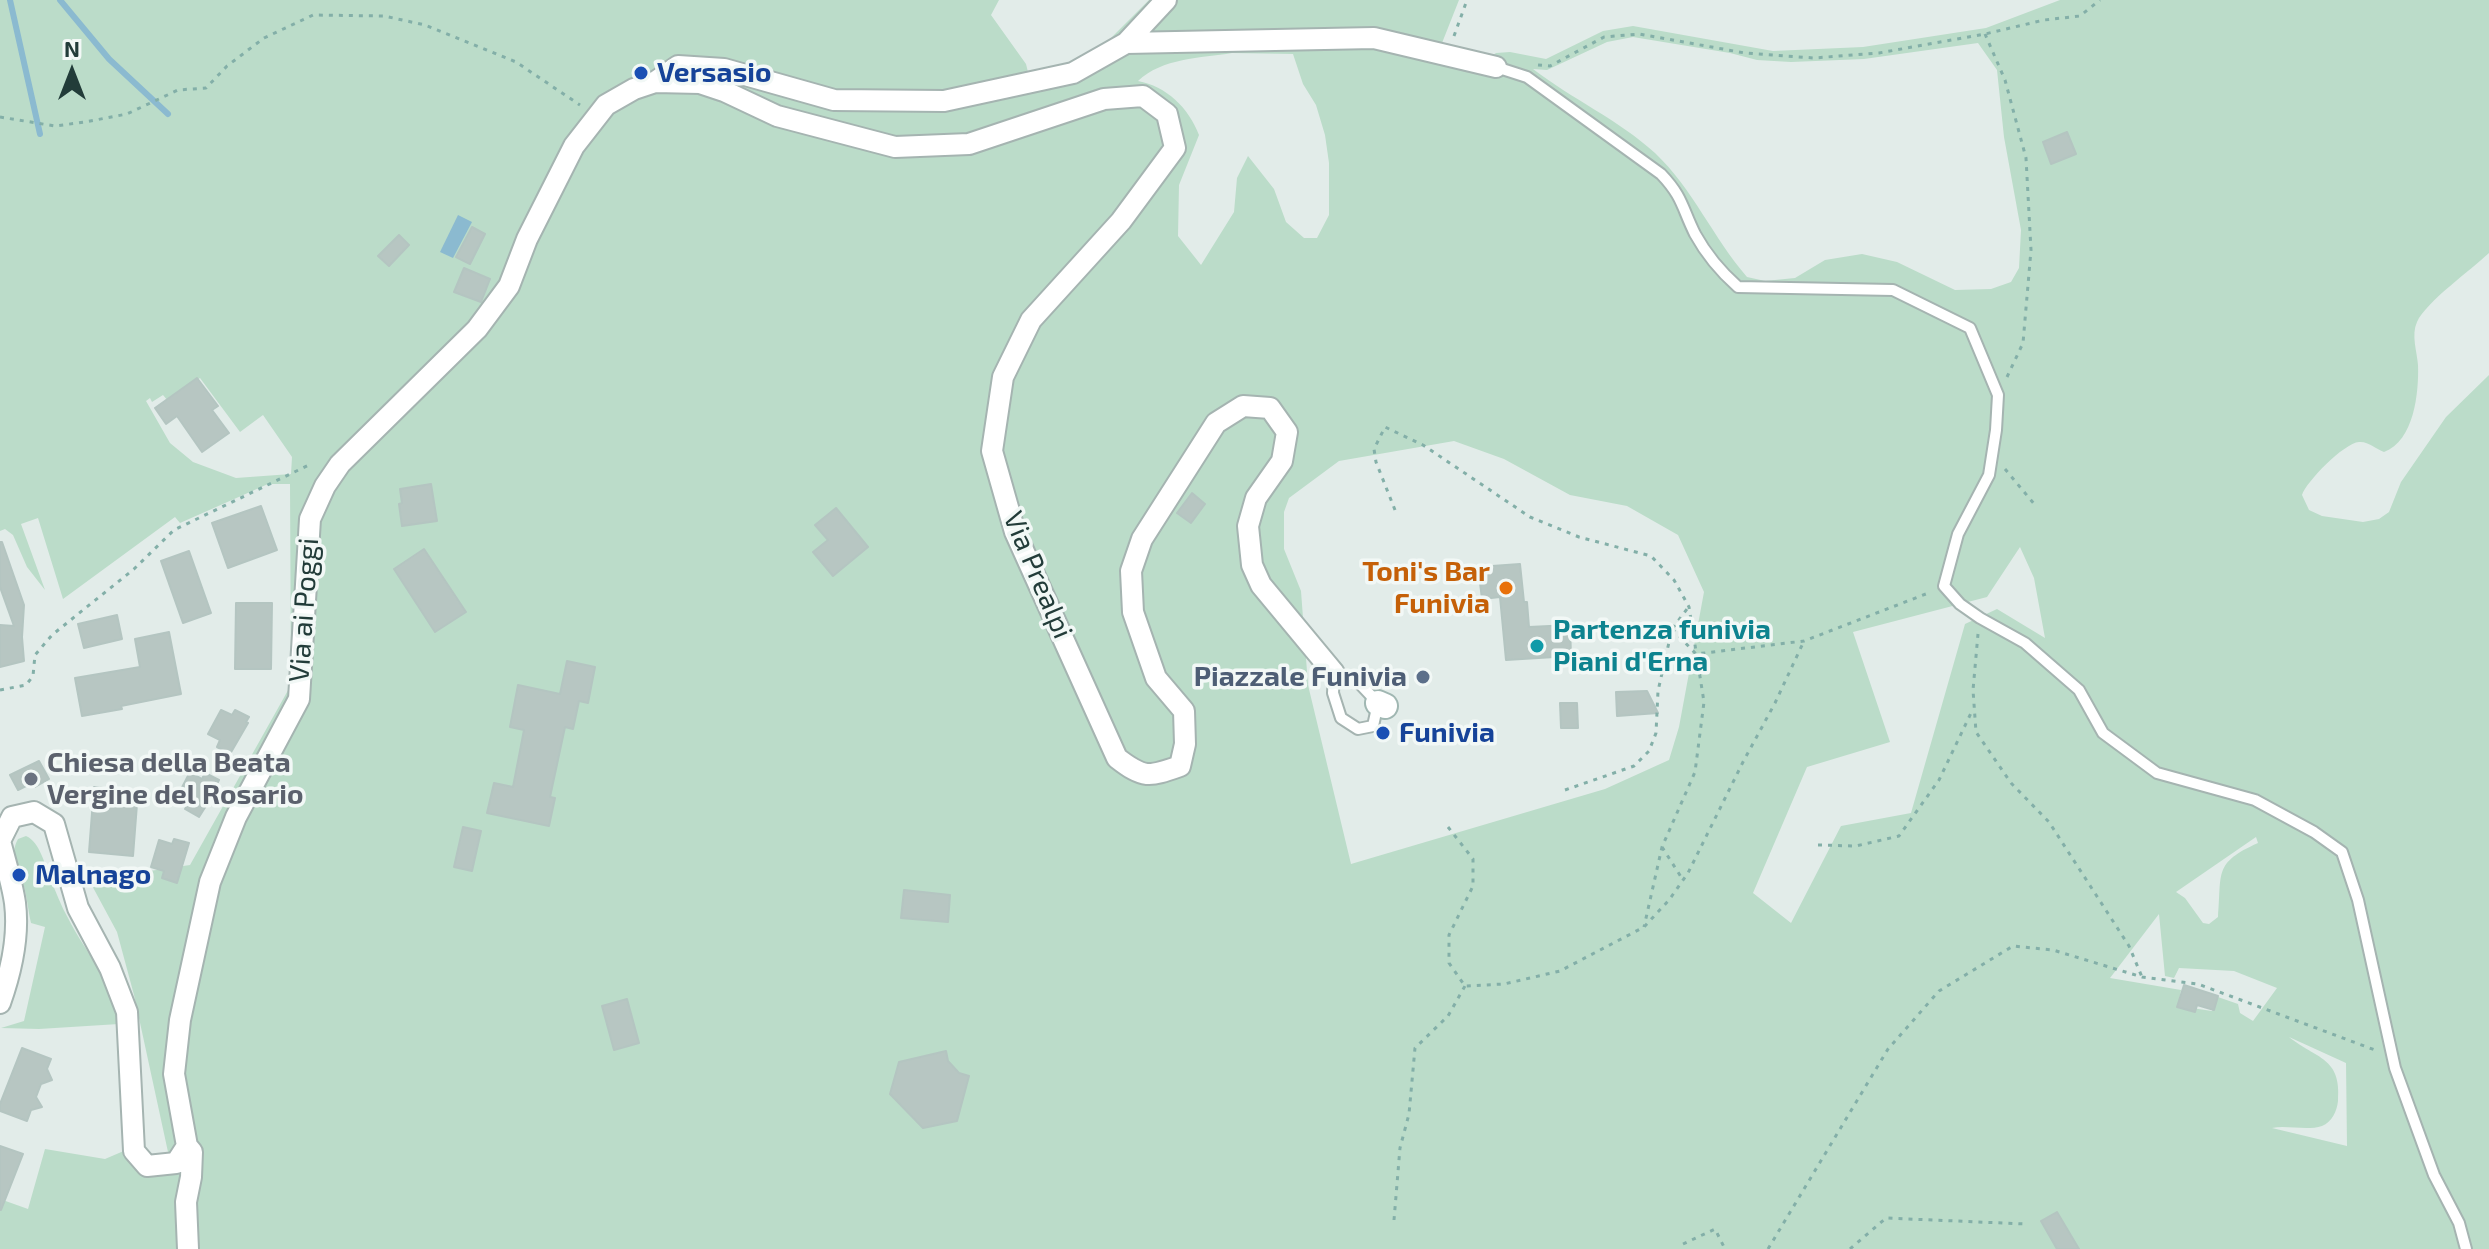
<!DOCTYPE html>
<style>
body{margin:0}
#map{position:relative;width:2489px;height:1249px;overflow:hidden;background:#e2ece9;font-family:"Exo 2",sans-serif}
canvas{display:block}
.north{position:absolute;left:32px;top:32px;width:80px;height:80px;-webkit-text-stroke:6px #f2f8f6;paint-order:stroke;rotate:0deg;font-size:22px;font-weight:700;line-height:32px;text-align:center;color:#223c39}
.north::after{content:'';display:block;margin:auto;width:28px;height:36px;background:#223c39;clip-path:polygon(50% 0,100% 100%,50% 72%,0 100%)}
</style>
<div id="map">
<canvas width="2489" height="1249"></canvas>
<div class="north">N</div>
</div>
<script>
const ctx = document.querySelector('canvas').getContext('2d');
ctx.lineJoin = 'round';
function fill(path, color) {
  ctx.fillStyle = color;
  ctx.fill(path, 'evenodd');
}
function strokePath(path, color, width, dash) {
  ctx.strokeStyle = color;
  ctx.lineWidth = width;
  ctx.lineCap = dash ? 'butt' : 'round';
  ctx.setLineDash(dash || []);
  ctx.stroke(path);
}
function label(font, color, halo, rows, align = 'center') {
  ctx.font = font + ' "Exo 2",sans-serif';
  ctx.lineWidth = 7;
  ctx.setLineDash([]);
  ctx.textBaseline = 'middle';
  ctx.strokeStyle = halo;
  ctx.fillStyle = color;
  for (const [text, x, y, turn = 0] of rows) {
    ctx.save();
    ctx.translate(x, y);
    ctx.rotate((+turn || 0) * Math.PI / 180);
    ctx.textAlign = isNaN(turn) ? turn : align;
    if (halo) ctx.strokeText(text, 0, 0);
    ctx.fillText(text, 0, 0);
    ctx.restore();
  }
}
fill(new Path2D(`
 M0,0H999L991,15L1026,64L1029,76L1070,64L1108,41L1149,0H1459L1442,43L1492,56L1496,53L1510,52L1546,59L1603,31L1633,26L1773,51L1863,47L1986,28L2060,0H2489V253C2471,270 2426,302 2417,322C2411,335 2417,351 2418,365C2419,393 2414,441 2384,452C2376,449 2368,441 2359,442C2344,443 2306,482 2302,495L2309,510L2322,516L2363,522L2379,519L2389,512L2401,482L2446,417L2489,375V1249H0V1199L28,1209L45,1149L105,1159L126,1150L135,1167L168,1152L134,995L117,932L89,880L190,865L291,685L290,484H268L180,523L175,517L63,599L38,518L21,524L45,590L27,567L13,535L5,529L0,531ZM1633,37L1730,53L1757,60L1791,62L1864,59L1978,43L1997,70L2004,137L2021,230L2019,268L2011,282L1991,289L1955,290L1897,262L1862,254L1825,260L1795,278L1765,281L1747,277C1713,238 1693,189 1655,153C1619,120 1572,99 1533,69L1547,70L1607,42ZM1232,53L1293,54L1303,84L1316,105L1325,135L1329,163V215L1317,238H1304L1286,222L1274,189L1248,156L1237,178L1234,212L1201,265L1178,236L1179,185L1199,135C1189,108 1166,86 1138,81C1162,58 1201,58 1232,53ZM200,378L240,432L263,415L292,457L291,474L236,478L193,462L170,443L146,401L150,398L152,402L163,395L168,401ZM1454,441L1504,459L1570,495L1627,506L1678,535L1704,592L1679,727L1669,760L1605,789L1351,864L1308,685L1301,591L1284,549V512L1289,498L1339,461ZM2020,547L2034,578L2045,638L1997,609L1965,624L1911,813L1841,826L1791,923L1753,893L1807,767L1890,742L1853,632L1987,597ZM2256,837L2258,843C2213,863 2222,873 2218,917L2209,924L2203,923L2185,898L2176,892ZM2159,914L2165,976L2174,978L2179,968L2234,971L2277,988L2253,1021L2240,1013L2238,1004L2215,996L2212,1011L2178,1006L2181,990L2110,978ZM2289,1037L2346,1063L2347,1146L2272,1128C2287,1125 2307,1131 2322,1126C2332,1122 2337,1111 2338,1101C2342,1057 2316,1059 2289,1037Z
 M26,836C40,842 45,865 50,878C56,892 61,906 68,918C86,954 115,983 119,1024L39,1029L1,1028L24,1021L45,927L31,923C28,910 27,896 23,883C17,867 9,856 18,839Z`), '#bbdcc9');
fill(new Path2D(`
 M458,215L472,222L453,258L440,252Z`), '#8bbad0');
strokePath(new Path2D(`
 M10,0L40,134
 M60,0L109,59L168,114`), '#8bbad0', 6);
const building = new Path2D(`
 M2067,132L2076,154L2051,164L2043,142Z
 M472,227L485,234L470,264L456,257Z
 M399,235L409,245L389,266L378,256Z
 M464,268L490,279L481,302L454,292Z
 M197,378L218,406L212,410L229,433L202,452L177,416L166,424L155,408Z
 M431,484L437,521L402,526L399,504L402,503L400,489Z
 M1192,493L1205,504L1191,523L1177,513Z
 M261,506L277,550L228,568L212,523Z
 M836,508L868,547L833,576L813,552L828,540L815,525Z
 M0,542H2L24,605L22,637L24,661L0,667V625L14,626L0,587Z
 M424,549L466,612L435,632L394,569Z
 M189,551L211,613L183,623L161,561Z
 M1520,564L1524,602H1527L1529,627L1570,625L1571,656L1506,660L1500,597L1482,599L1478,567Z
 M236,603H272L271,669H235Z
 M117,615L122,639L84,648L78,624Z
 M169,632L181,694L121,706L122,709L82,716L75,678L140,667L135,639Z
 M567,661L595,667L588,703L579,701L573,729L565,727L550,797L555,798L549,826L487,813L494,783L513,787L524,730L510,727L518,685L560,694Z
 M1647,691L1658,713L1617,716L1616,692Z
 M1560,703H1577L1578,728H1561Z
 M221,710L232,715L235,710L249,717L246,722L248,723L230,754L217,747L220,740L208,734Z
 M39,761L49,779L35,787L32,783L18,790L10,775Z
 M190,772L202,779L205,773L219,780L216,786L218,787L199,817L185,809L189,803L177,797Z
 M94,787L138,791L133,856L89,852Z
 M463,827L481,831L472,871L454,867Z
 M174,839L189,843L177,883L162,878L164,871L151,867L159,840L172,844Z
 M904,890L950,895L948,922L901,918Z
 M2184,985L2218,996L2214,1010L2197,1005L2195,1012L2177,1007Z
 M627,999L639,1043L614,1050L602,1006Z
 M22,1048L51,1059L47,1069L52,1080L41,1084L36,1097L42,1107L31,1110L27,1121L0,1111V1104Z
 M946,1051L948,1061L959,1073L969,1076L957,1121L923,1128L890,1094L899,1062Z
 M0,1146L23,1154L1,1210H0Z
 M2057,1212L2079,1249H2057L2041,1221Z`);
fill(building, '#b7c6c2');
strokePath(building, '#b4c5c1', 2);
const lane = new Path2D(`
 M1496,67L1527,77L1661,174C1683,197 1682,208 1695,234C1706,254 1721,272 1738,287L1893,290L1970,328L1998,395L1996,430L1989,475L1958,534L1944,586L1960,604L1980,618L2025,643L2079,690L2103,733L2157,773L2255,800L2314,832L2342,852L2358,900L2395,1068L2434,1175L2459,1223L2466,1249
 M1334,673L1333,693L1341,718L1358,729L1373,726L1378,703L1361,685`);
const street = new Path2D(`
 M1126,43L1374,38L1496,67
 M655,82L700,83L724,91L777,116L895,147L969,144L1104,99L1143,96L1167,114L1175,148L1121,221L1031,320L1003,377L992,451L1015,532L1117,758C1144,779 1149,777 1180,766L1185,744L1184,711L1156,678L1133,612L1131,571L1142,539L1216,423L1243,406L1270,408L1287,432L1282,461L1256,498L1248,526L1252,565L1261,585L1334,673
 M0,1003C11,972 19,935 15,903C12,882 5,861 0,841L12,817L34,812L54,824L78,908L110,968L127,1012L134,1151L147,1166L176,1163L187,1146
 M188,1249L186,1202L191,1177L192,1152L187,1146L174,1074L180,1020L210,882L236,817L299,699L310,519L325,486L340,464L477,329L509,286L527,239L574,146L606,105L634,89L655,82L678,66L724,69L834,100L944,101L1073,73L1126,43L1166,0`);
const secondary = new Path2D(`
 M1378,703L1385,706`);
strokePath(lane, '#a5b4b1', 14);
strokePath(street, '#a5b4b1', 24);
strokePath(secondary, '#a0b7b2', 28);
strokePath(new Path2D(`
 M1985,34L2005,80L2026,158L2031,250L2023,343L2007,377
 M1454,36L1467,0
 M1538,65L1550,66L1604,37L1639,34L1745,53L1814,58L1879,53L1985,34L2044,20L2080,16L2100,0
 M0,117L55,126L85,122L127,114L178,90L206,88L227,66L264,38L313,15L384,16L425,25L516,62L580,105
 M2005,469L2035,505
 M1395,510L1376,462L1374,449L1385,427L1423,445L1530,517L1579,537L1651,556L1674,580L1689,607L1704,702L1695,772L1662,847L1644,927
 M1672,629L1696,654L1804,641L1931,592
 M1978,634L1973,690L1976,732L2011,783L2049,822L2129,946L2142,977
 M0,690L26,685L33,676L35,655L52,635L134,569L174,530L311,464
 M1565,790L1634,766L1649,751L1656,733L1658,691L1672,629L1687,609
 M1448,827L1473,859V886L1449,935V963L1465,986L1504,984L1560,971L1644,927L1669,900L1688,873L1743,762L1775,703L1804,641
 M1818,845L1856,846L1899,836L1939,780L1972,711
 M1662,847L1683,880
 M1394,1220L1400,1148L1409,1114L1415,1048L1448,1016L1465,986
 M1683,1244L1715,1229L1725,1249
 M1768,1249L1888,1049L1939,991L2013,946L2053,950L2142,977L2198,984L2375,1050
 M1850,1249L1886,1218L2026,1224`), '#83afa8', 3, [4, 6]);
strokePath(lane, '#fff', 10);
strokePath(street, '#fff', 20);
strokePath(secondary, '#fff', 24);
for (const [x, y, r, color] of [
 [641,73,8,"#1a4fb4"],
 [1506,588,8,"#e8710a"],
 [1537,646,8,"#0f9aa8"],
 [1423,677,8,"#5c6f8a"],
 [1383,733,8,"#1a4fb4"],
 [31,779,8,"#6b7280"],
 [19,875,8,"#1a4fb4"]
]) {
  const dot = new Path2D();
  dot.arc(x, y, r, 0, 2 * Math.PI);
  ctx.fillStyle = color;
  ctx.fill(dot);
  strokePath(dot, '#f2f8f6', 3);
}
label('bold 28px', '#164399', '#f2f8f6', [
 ["Versasio",657,73],
 ["Funivia",1399,733],
 ["Malnago",35,875]
], 'left');
label('bold 28px', '#c56008', '#f2f8f6', [
 ["Toni's Bar",1490,572],
 ["Funivia",1490,604]
], 'right');
label('28px', '#223c39', '#f2f8f6', [
 ["Via Prealpi",1038,575,67],
 ["Via ai Poggi",304,610,-86]
]);
label('bold 28px', '#0d838f', '#f2f8f6', [
 ["Partenza funivia",1553,630],
 ["Piani d'Erna",1553,662]
], 'left');
label('bold 28px', '#4e5e75', '#f2f8f6', [
 ["Piazzale Funivia",1407,677]
], 'right');
label('bold 28px', '#5b616d', '#f2f8f6', [
 ["Chiesa della Beata",47,763],
 ["Vergine del Rosario",47,795]
], 'left');
</script>
